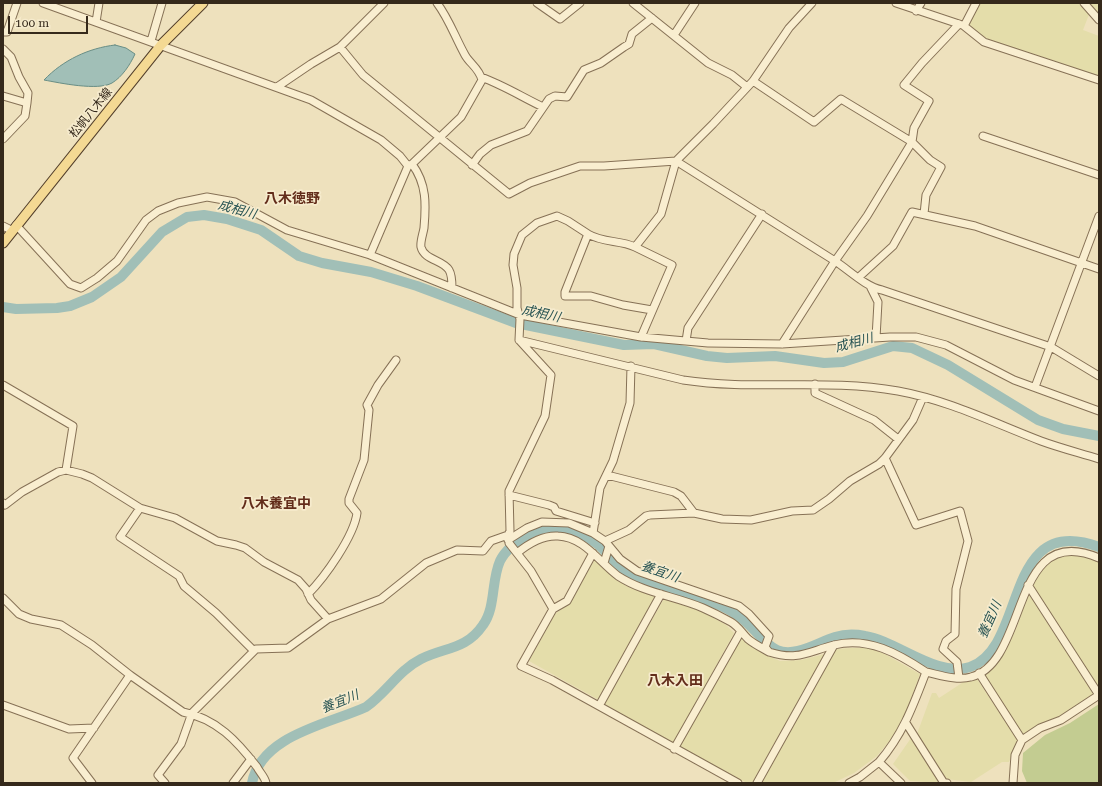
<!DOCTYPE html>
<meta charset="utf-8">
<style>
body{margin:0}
#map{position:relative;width:1102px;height:786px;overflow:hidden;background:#eee1bd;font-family:"Roboto Serif",serif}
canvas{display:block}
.frame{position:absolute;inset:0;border:4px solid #35291b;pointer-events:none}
.scale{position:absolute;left:8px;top:16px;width:80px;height:18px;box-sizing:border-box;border:2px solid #35291b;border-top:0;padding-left:5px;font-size:12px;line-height:14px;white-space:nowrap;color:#35291b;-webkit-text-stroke:3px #f6ebcd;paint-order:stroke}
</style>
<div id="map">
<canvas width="1102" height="786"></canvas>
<div class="frame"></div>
<div class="scale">100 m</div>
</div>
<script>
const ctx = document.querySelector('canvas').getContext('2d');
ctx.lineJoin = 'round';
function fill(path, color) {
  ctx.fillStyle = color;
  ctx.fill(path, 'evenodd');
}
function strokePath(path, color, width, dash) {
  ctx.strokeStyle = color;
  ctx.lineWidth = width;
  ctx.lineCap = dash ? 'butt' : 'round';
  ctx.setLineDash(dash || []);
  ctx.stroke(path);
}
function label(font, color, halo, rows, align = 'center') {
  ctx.font = font + ' "Roboto Serif","Noto Sans JP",serif';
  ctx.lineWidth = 3.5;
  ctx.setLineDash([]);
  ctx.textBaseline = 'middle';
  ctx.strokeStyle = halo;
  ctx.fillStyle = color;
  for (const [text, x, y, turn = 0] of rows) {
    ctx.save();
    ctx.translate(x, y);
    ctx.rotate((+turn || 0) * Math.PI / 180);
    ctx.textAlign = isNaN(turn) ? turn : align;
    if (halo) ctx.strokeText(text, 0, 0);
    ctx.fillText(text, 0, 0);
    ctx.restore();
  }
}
fill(new Path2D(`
 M978,3H1078L1087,9L1090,12L1083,30L1099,36V78L988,40L972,29L969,25Z
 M1084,3H1099V20Z
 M1074,554L1099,561V690L1031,586L1046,564L1063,555Z
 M595,559L626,586L655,597L599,700L529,661L555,614L570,603Z
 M1028,593L1094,695L1060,716L1041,724L1022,735L984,674L994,665L1009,644L1017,627Z
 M664,599L704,612L726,625L734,633L673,744L603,704Z
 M741,637L766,655L780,661L801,660L825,654L752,783H747L679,747Z
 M851,648H870L883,653L920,674L905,715L892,738L877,756L854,773L833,783H760L836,649Z
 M977,679L1018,741L1009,762H1002L971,782L946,779L917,734L932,693H936L939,698L965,681Z
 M911,738L941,783L910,781L893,764Z`), '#e4ddaa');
fill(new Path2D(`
 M1099,704V783H1027L1022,771L1023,753L1045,735L1070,723Z`), '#c3cc91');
const water = new Path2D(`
 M115,45L126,48L135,54C130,65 122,77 112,83C98,91 60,83 44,80C63,60 89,48 115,45Z`);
fill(water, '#a1bfb7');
strokePath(water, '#688d85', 1);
strokePath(new Path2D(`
 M3,307L16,309L57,308L70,306L92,297L121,277L162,232L187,217L204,215L227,219L261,230L299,256L322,263L371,272L417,286L516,323L624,345L654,344L707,356L727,358L775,356L824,363L843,362L893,346L912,348L948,365L1038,420L1063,429L1099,436
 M252,783C261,735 329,724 366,707C386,693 399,670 421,659C445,647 466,650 483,625C496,607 491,581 500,561C506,549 520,539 531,533C557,520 587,532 606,552C615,561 621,569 632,576C642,581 653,583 663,587C682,592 702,598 721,606C730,610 741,617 748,624C757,632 766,645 777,650C795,658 818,642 835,637C845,634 855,634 865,636C897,641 937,678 970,667C1028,647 1002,511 1099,547`), '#a1bfb7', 10);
const minor = new Path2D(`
 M43,3L311,100L381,140L400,156L408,166
 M437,3C449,19 455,37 465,55C470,64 479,68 482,80L461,117L412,164L408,166L370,255L520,315L641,337L708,343L782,344L890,337H916L946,345L1014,380L1099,411
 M537,3L560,19L580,3
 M633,3L708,63L732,75L747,87
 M896,3L962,25
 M976,3L964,26L984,42L1099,80
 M1084,3L1099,20
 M916,11L921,3
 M96,22L99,3
 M3,32H7L17,3
 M674,35L695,3
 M151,41L162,3
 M340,47L363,75L509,194L530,183L580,166H604L676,161L835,261L867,216L912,142L841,99L814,122L753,81
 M3,49L11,57L19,77L28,93L27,103
 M481,77C503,85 522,97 543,107
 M277,87L311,64L340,47L384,3
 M3,96L27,103L25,116L3,139
 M983,136L1099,175
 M412,164C427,184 426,205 424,228C423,234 420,242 421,247C424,260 443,260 449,270C452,275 452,282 452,288
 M472,165L480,154L491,145L527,131L549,99L555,96L567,97L584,70L601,63L624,47L629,44L632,34L652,18
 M924,214L926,195L941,167L930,160L912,142L914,128L929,101L904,85L922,63L959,24
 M16,225L70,284L81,288L97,278L117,261L146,220L158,211L178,203L207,197L235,202L287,230L370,255
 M3,226L11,230
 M588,234L568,221L557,216L537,223L522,235L514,254L513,265L517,288V308L520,319L519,340L551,375L545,416L509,491L510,531L508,535L509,543L531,571L553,609L567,601L593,553
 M635,247C620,240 603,243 588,234L565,292V296H591L623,305L652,310
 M859,277L893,246L912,212L975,226L1099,269
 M871,288L878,302L876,338
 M641,337L672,265L635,247L661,214L676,161L713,124L753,81L789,28L812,3
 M519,340L683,380C755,391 825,378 898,391C948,400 994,423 1041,441C1060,448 1080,453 1099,459
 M686,341L688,328L762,214
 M782,344L835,261C849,270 866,287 882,290L1051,347L1099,376
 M815,384V393L874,420L898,439
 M3,385L73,426L66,470
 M1035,387L1099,216
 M885,458L916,525L960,511L968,541L956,589L955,634L946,641L943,649L957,662L959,678
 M607,475L674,492L681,496L694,513
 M509,495L549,505L554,507L556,511L595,523
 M3,503L5,505L22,492L58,472L66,470L82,474L92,478L140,508L175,518L217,541L236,545L245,548L264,562L298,580L306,589L311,600L328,619
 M140,508L120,537L179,576L184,586L216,613L254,651
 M593,533L600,488L613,461L630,403L631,366
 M508,540L527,528L542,522L569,523L593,533L605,541L620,559L637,571L739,606L749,614L769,636L765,647L769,652C798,661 807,652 834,645C868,636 899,654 926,672C913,706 903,734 879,762L901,783
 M605,541L629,530L646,516L650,515L694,513L722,519L751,520L792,511L813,510L829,499L850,481L879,464L885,458L913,420L923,397
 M517,553C528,544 543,535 558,536C584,537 599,562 618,576C644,593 675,596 703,608C712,612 722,617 731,622C738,626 742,633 748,639C754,644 762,648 769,652
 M604,563L609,546
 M1028,585L1099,695
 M308,594C325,577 354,536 357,513L349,503V499L364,460L369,410L367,405L378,385L396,360
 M3,598L19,614L31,619L61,625L92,645L130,675L183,712C217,719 237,741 257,767C260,773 265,777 266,783
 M553,609L521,666L552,680L738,783
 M926,672C940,675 957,681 971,677C1030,662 1009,519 1099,558
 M979,673L1022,740L1015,755L1013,783
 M3,705L69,729L94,728
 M599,706L661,594
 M906,723L944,783H947
 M1022,740L1040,728L1061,720L1099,695
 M674,749L741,631
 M92,783L73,758L130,675
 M165,783L158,775L181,744L192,713L256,649L288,648L328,619L381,599L426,563L457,550L483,551L491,541L508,535
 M233,783L251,759
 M757,783L834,645
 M849,783L860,777L879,762`);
const major = new Path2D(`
 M3,243L161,45L203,3`);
strokePath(minor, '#867156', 9);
strokePath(major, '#533f2b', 11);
strokePath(minor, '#f9eed0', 7);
strokePath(major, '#f4d993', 9);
label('12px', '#35291b', '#f6ebcd', [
 ["松帆八木線",91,113,-51]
]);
label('italic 13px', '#2a5554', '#f6ebcd', [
 ["成相川",237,210,15],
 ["成相川",541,314,12],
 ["成相川",854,343,-15],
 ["養宜川",660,572,19],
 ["養宜川",990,620,-66],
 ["養宜川",340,702,-22]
]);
label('bold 14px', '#622c1a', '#f6ebcd', [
 ["八木徳野",292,199],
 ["八木養宜中",276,504],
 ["八木入田",675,681]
]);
</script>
